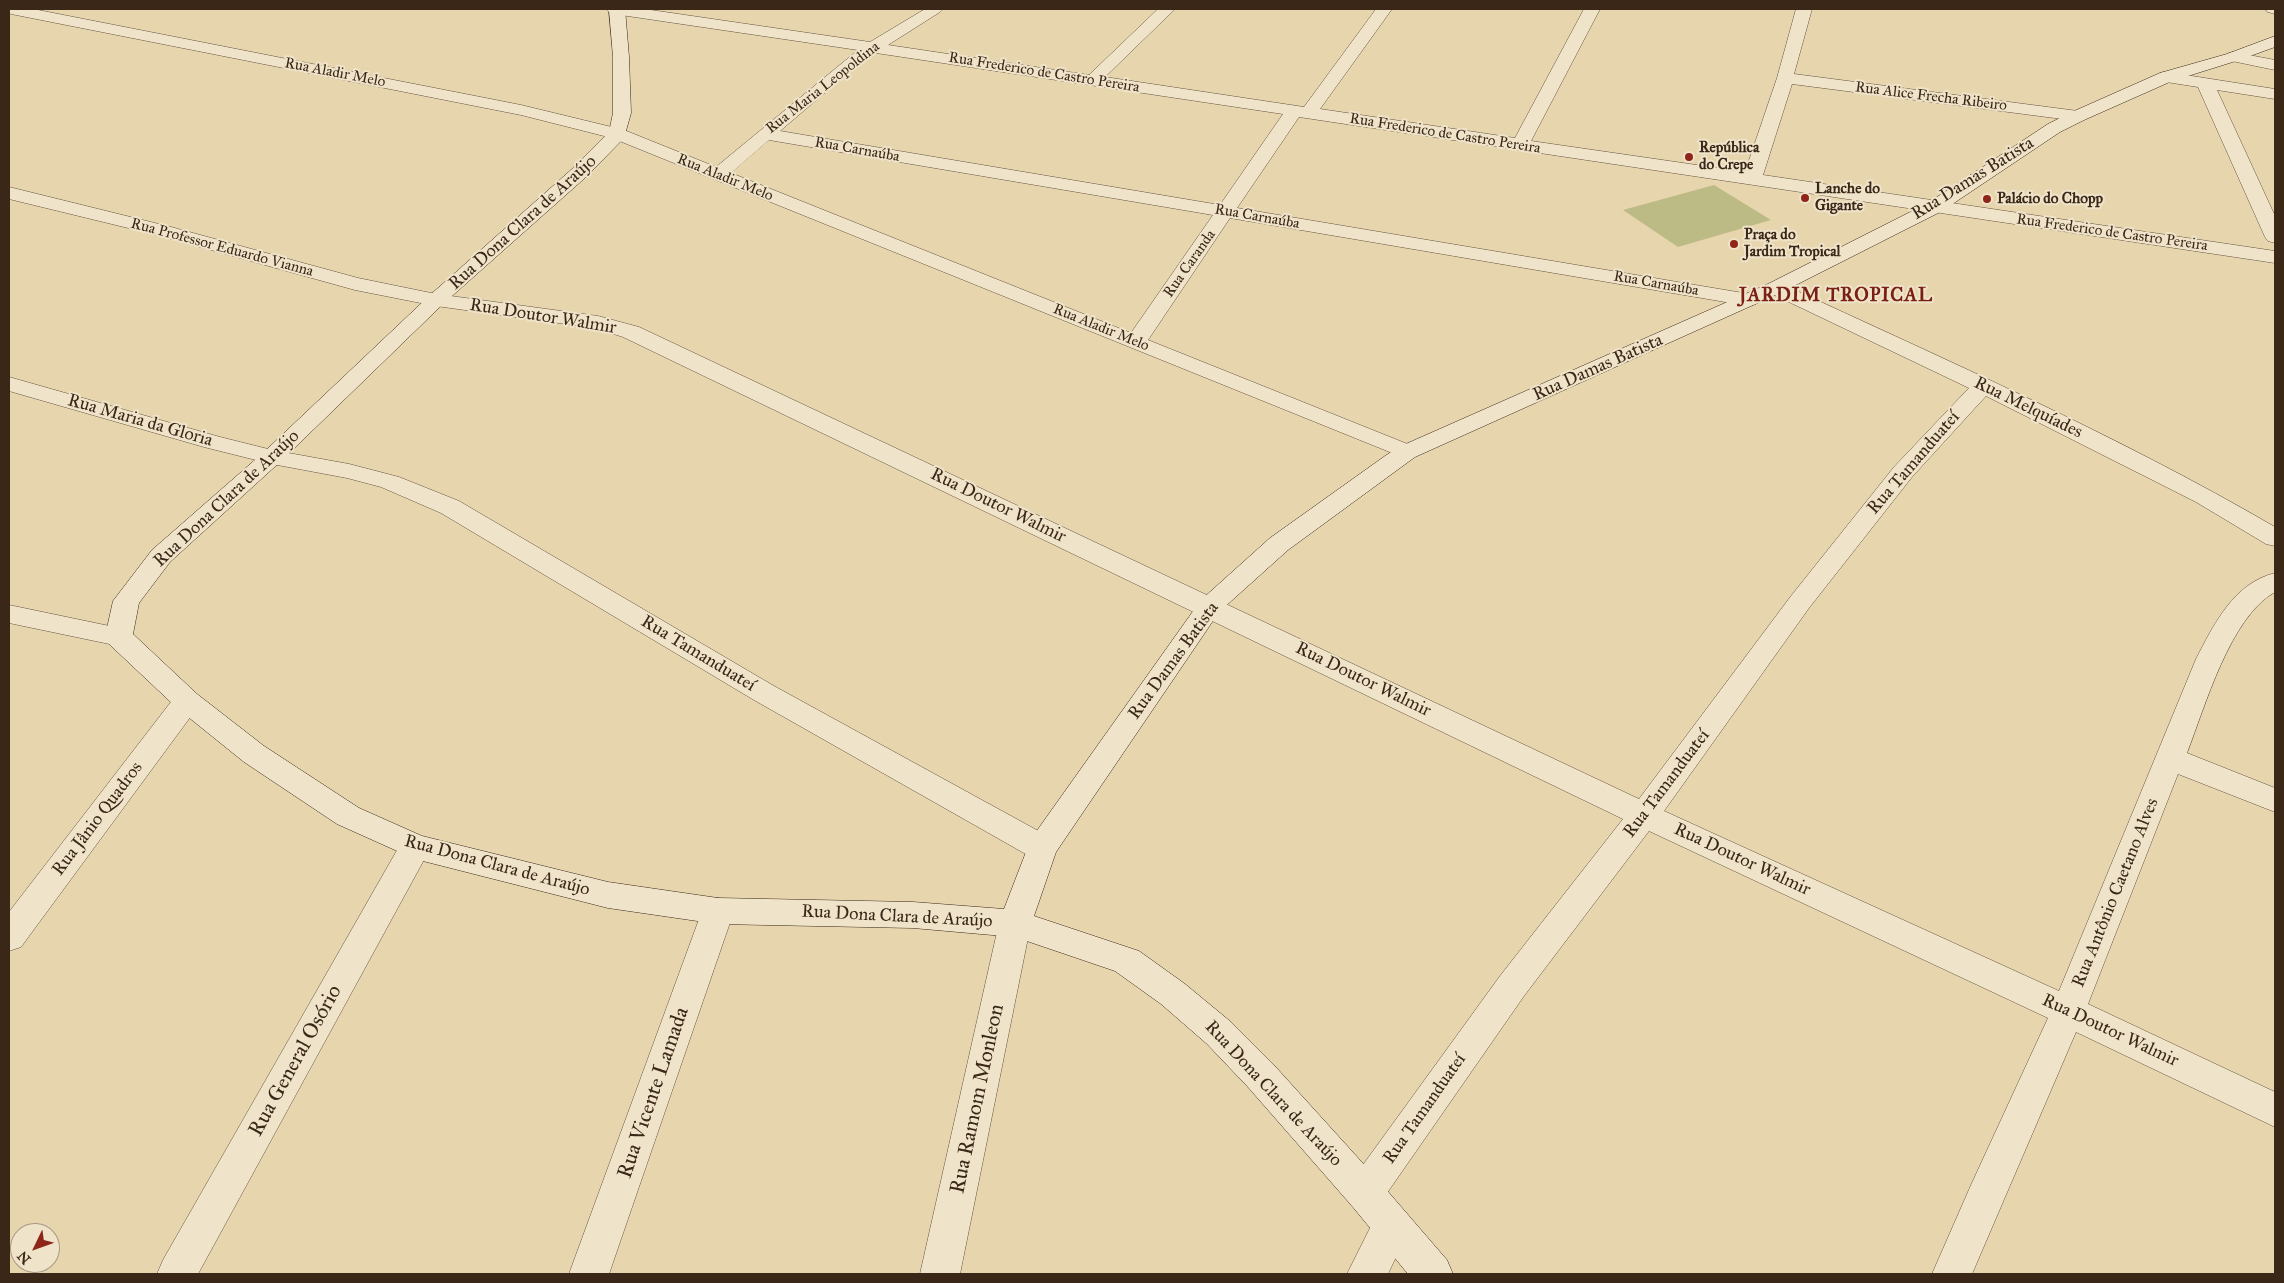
<!DOCTYPE html>
<meta charset="utf-8">
<style>
body{margin:0}
#map{position:relative;width:2284px;height:1283px;overflow:hidden;background:#e7d5ae;font-family:"IM FELL Great Primer",serif}
canvas{display:block}
.frame{position:absolute;inset:0;border:10px solid #3a2718;pointer-events:none}
.north{position:absolute;left:10px;top:1223px;width:50px;height:50px;box-sizing:border-box;background:#efe4ca;border:1px solid #a79883;border-radius:50%;rotate:228deg;font-size:14px;font-weight:700;line-height:20px;text-align:center;color:#3a2718}
.north::after{content:'';display:block;margin:auto;width:18px;height:22px;background:#8f2418;clip-path:polygon(50% 0,100% 100%,50% 72%,0 100%)}
</style>
<div id="map">
<canvas width="2284" height="1283"></canvas>
<div class="frame"></div>
<div class="north">N</div>
</div>
<script>
const ctx = document.querySelector('canvas').getContext('2d');
ctx.lineJoin = 'round';
function fill(path, color) {
  ctx.fillStyle = color;
  ctx.fill(path, 'evenodd');
}
function strokePath(path, color, width, dash) {
  ctx.strokeStyle = color;
  ctx.lineWidth = width;
  ctx.lineCap = dash ? 'butt' : 'round';
  ctx.setLineDash(dash || []);
  ctx.stroke(path);
}
function label(font, color, halo, rows, align = 'center') {
  ctx.font = font + ' "IM FELL Great Primer",serif';
  ctx.lineWidth = 4;
  ctx.setLineDash([]);
  ctx.textBaseline = 'middle';
  ctx.strokeStyle = halo;
  ctx.fillStyle = color;
  for (const [text, x, y, turn = 0] of rows) {
    ctx.save();
    ctx.translate(x, y);
    ctx.rotate((+turn || 0) * Math.PI / 180);
    ctx.textAlign = isNaN(turn) ? turn : align;
    if (halo) ctx.strokeText(text, 0, 0);
    ctx.fillText(text, 0, 0);
    ctx.restore();
  }
}
fill(new Path2D(`
 M1714,185L1771,220L1678,247L1623,210Z`), '#bdbb85');
const street = new Path2D(`
 M9,9H33L521,105L624,130L716,167L858,50L614,14L609,12L606,9H644L870,42L925,9H943L940,12L888,45L1089,75L1158,9H1175L1105,77L1304,107L1376,9H1392L1320,109L1515,138L1584,9H1600L1531,141L1745,172L1777,78L1796,9H1812L1794,74L2078,111L2084,112L2087,116L2084,120L2078,121L1792,84L1763,175L2275,251V263L1299,117L1237,208L1749,294L1756,296L1760,300L1756,304L1749,306L1230,218L1148,340L1415,447L1419,452L1415,457L1407,459L612,138L521,115L11,14L9,13ZM876,53L1283,114L1220,205L780,131L861,62ZM769,140L1213,215L1131,333L731,173Z
 M2265,9H2275V14L2268,12Z
 M2233,52L2275,60V70L2227,60L2225,57L2227,54Z
 M2166,72L2275,89V99L2217,90L2275,216V243L2268,241L2265,237L2198,87L2160,81L2158,77L2160,73Z
 M9,187L171,227L358,278L436,294L598,316L639,327L1639,799L1791,596L1894,467L1969,388L1768,292L1765,288L1768,284L1775,282L1782,284C1948,361 2117,435 2275,527V546L2266,544L2196,502L1986,396L1912,477L1809,608L1664,811L2059,991L2196,659C2214,624 2234,583 2275,573V592C2230,617 2205,707 2187,753L2275,788V812L2178,774L2088,1004L2275,1092V1127L2076,1032L1972,1274H1932L1971,1185L2048,1018L1649,831L1524,996L1378,1206L1365,1211L1352,1206L1346,1193L1352,1180L1500,976L1623,819L623,337L595,328L436,306L355,290L157,235L9,199Z
 M9,377L220,437L272,450L349,464L399,477L459,501L774,686L1053,839L1058,848L1053,857L1042,860L1031,857L754,700L441,513L381,487L347,478L272,464L204,447L9,391Z
 M9,605L119,628L129,630L133,637L129,644L119,646L9,623Z
 M187,691L197,694L201,701L197,708L21,947L9,951V912L177,694Z
 M415,835L426,838L431,847L198,1274H157L163,1260L404,838Z
 M718,898L730,902L734,911L609,1274H569L702,911L706,902Z
 M1015,909L1027,913L1031,923L960,1274H920L999,923L1003,913Z
 M1392,1206L1406,1212L1411,1225L1388,1274H1347L1378,1212Z`);
const secondary = new Path2D(`
 M609,9H625L629,57L631,113L624,138L586,177L443,304L280,462L170,562L139,603L133,634L197,694L264,746L359,808L422,836L608,882L718,898L913,902L1004,909L1031,839L1201,600L1270,538L1385,456L1399,447L1768,284L1928,203L2048,124L2072,112L2160,73L2227,54L2275,36V47L2239,60L2172,81L2084,120L2060,132L1942,211L1782,292L1415,457L1288,550L1219,612L1056,852L1034,916L1139,951L1185,984L1231,1022L1273,1064L1378,1180L1447,1260L1453,1274H1408L1352,1206L1247,1086L1207,1044L1161,1004L1115,971L1015,937L913,928L718,924L608,908L415,859L337,824L244,762L177,708L109,644L105,637L113,601L152,550L264,452L429,296L572,169L609,132L613,113V57Z`);
strokePath(street, '#65523e', 1);
strokePath(secondary, '#3a2718', 1);
fill(street, '#efe4ca');
fill(secondary, '#efe4ca');
for (const [x, y, r, color] of [
 [1689,157,5,"#8f2418"],
 [1805,198,5,"#8f2418"],
 [1987,199,5,"#8f2418"],
 [1734,244,5,"#8f2418"]
]) {
  const dot = new Path2D();
  dot.arc(x, y, r, 0, 2 * Math.PI);
  ctx.fillStyle = color;
  ctx.fill(dot);
  strokePath(dot, '#efe4ca', 2);
}
label('15px', '#3a2718', '#efe4ca', [
 ["Rua Aladir Melo",335,73,11],
 ["Rua Frederico de Castro Pereira",1044,73,9],
 ["Rua Maria Leopoldina",823,88,-38],
 ["Rua Alice Frecha Ribeiro",1931,97,7],
 ["Rua Frederico de Castro Pereira",1445,134,9],
 ["Rua Carnaúba",857,150,10],
 ["Rua Aladir Melo",725,178,22],
 ["Rua Carnaúba",1257,217,10],
 ["Rua Frederico de Castro Pereira",2112,233,8],
 ["Rua Professor Eduardo Vianna",222,248,15],
 ["Rua Caranda",1190,264,-55],
 ["Rua Carnaúba",1656,284,10],
 ["Rua Aladir Melo",1101,328,22]
]);
label('bold 15px', '#3a2718', '#efe4ca', [
 ["República",1699,148],
 ["do Crepe",1699,165],
 ["Lanche do",1815,189],
 ["Gigante",1815,206],
 ["Palácio do Chopp",1997,199],
 ["Praça do",1744,235],
 ["Jardim Tropical",1744,252]
], 'left');
label('18px', '#3a2718', '#efe4ca', [
 ["Rua Damas Batista",1973,179,-32],
 ["Rua Dona Clara de Araújo",523,223,-42],
 ["Rua Doutor Walmir",543,317,9],
 ["Rua Damas Batista",1598,368,-24],
 ["Rua Melquíades",2028,408,26],
 ["Rua Maria da Gloria",140,421,16],
 ["Rua Tamanduateí",1914,463,-49],
 ["Rua Dona Clara de Araújo",227,499,-43],
 ["Rua Doutor Walmir",998,506,26],
 ["Rua Tamanduateí",698,654,31],
 ["Rua Damas Batista",1174,661,-54],
 ["Rua Doutor Walmir",1363,680,26],
 ["Rua Tamanduateí",1667,784,-53],
 ["Rua Jânio Quadros",98,819,-53],
 ["Rua Doutor Walmir",1742,860,25],
 ["Rua Dona Clara de Araújo",497,866,15],
 ["Rua Antônio Caetano Alves",2116,893,-68],
 ["Rua Dona Clara de Araújo",897,917,3],
 ["Rua Doutor Walmir",2110,1031,25],
 ["Rua Dona Clara de Araújo",1273,1094,47],
 ["Rua Tamanduateí",1425,1109,-55]
]);
ctx.letterSpacing = '1px';
label('bold 19px', '#7a1f14', '#efe4ca', [
 ["JARDIM TROPICAL",1836,296]
]);
ctx.letterSpacing = '0px';
label('21px', '#3a2718', '#efe4ca', [
 ["Rua General Osório",296,1061,-61],
 ["Rua Vicente Lamada",654,1093,-71],
 ["Rua Ramom Monleon",978,1099,-78]
]);
</script>
